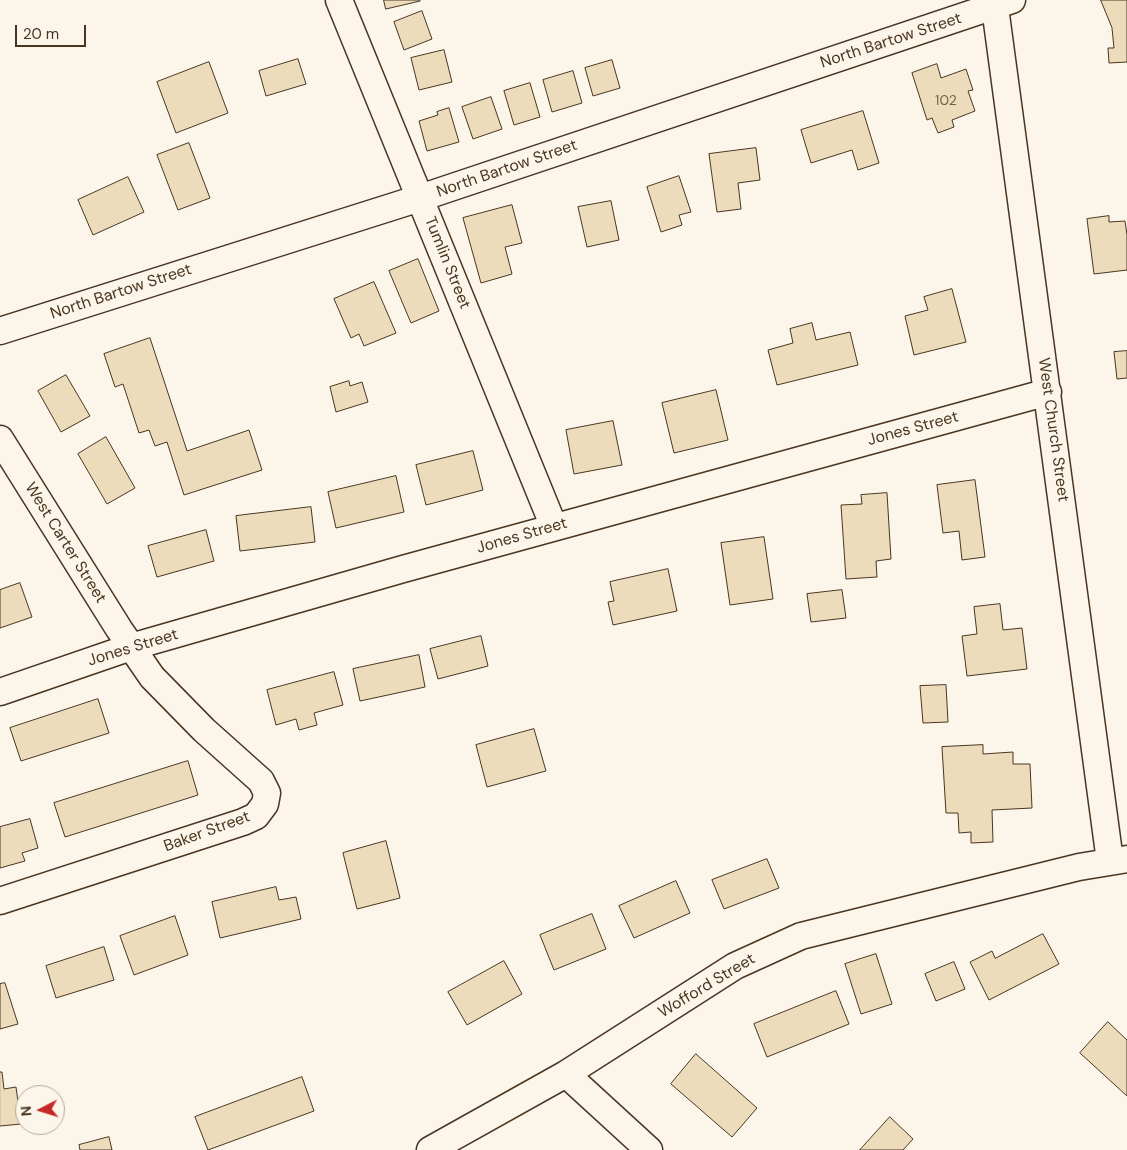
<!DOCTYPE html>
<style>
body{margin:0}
#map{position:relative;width:1127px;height:1150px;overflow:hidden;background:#fbf6e9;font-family:"DM Sans",sans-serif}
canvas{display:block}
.north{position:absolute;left:15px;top:1085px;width:50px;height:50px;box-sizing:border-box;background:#fbf6e9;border:1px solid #b4a999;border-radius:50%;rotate:265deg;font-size:14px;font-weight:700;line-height:20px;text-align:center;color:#4a3520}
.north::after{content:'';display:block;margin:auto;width:18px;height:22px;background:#c62828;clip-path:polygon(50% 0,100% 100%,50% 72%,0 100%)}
.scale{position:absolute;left:15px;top:25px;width:71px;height:22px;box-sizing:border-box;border:2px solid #4a3520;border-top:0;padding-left:6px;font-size:15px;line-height:18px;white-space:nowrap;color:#4a3520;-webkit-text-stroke:4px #fbf6e9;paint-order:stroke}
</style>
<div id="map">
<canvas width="1127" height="1150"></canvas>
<div class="north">N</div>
<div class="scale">20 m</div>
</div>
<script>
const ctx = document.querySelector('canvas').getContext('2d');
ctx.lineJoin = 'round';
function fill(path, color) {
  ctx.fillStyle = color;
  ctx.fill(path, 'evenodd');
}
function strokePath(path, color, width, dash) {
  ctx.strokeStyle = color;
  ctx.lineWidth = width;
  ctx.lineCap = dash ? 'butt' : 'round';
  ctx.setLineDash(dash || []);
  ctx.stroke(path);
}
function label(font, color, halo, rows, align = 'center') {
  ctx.font = font + ' "DM Sans",sans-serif';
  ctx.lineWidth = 4;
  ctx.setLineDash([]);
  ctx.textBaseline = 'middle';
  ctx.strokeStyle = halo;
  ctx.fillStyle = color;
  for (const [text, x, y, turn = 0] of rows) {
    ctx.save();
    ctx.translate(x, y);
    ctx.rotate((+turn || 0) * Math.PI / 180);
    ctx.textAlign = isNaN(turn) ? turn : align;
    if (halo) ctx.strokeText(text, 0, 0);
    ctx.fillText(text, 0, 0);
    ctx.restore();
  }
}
const building = new Path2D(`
 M384,0H420V1L386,9Z
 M1101,0H1127V62L1109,63L1108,48H1114L1112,28Z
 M422,11L432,39L404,50L394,22Z
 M444,50L452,82L419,90L411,58Z
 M298,59L306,84L266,96L259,71Z
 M612,60L620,88L593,96L585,68Z
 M209,62L228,113L176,133L157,82Z
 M937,64L941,78L966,69L973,90L968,91L975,111L952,120L954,127L938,133L932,118L927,120L912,73Z
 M573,71L582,103L552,112L543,80Z
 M530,83L540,117L514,125L504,91Z
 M491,97L502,129L473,139L462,107Z
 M449,108L459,142L427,151L419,121L438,115L437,112Z
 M863,111L879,163L858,170L852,150L811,163L801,130Z
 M189,143L210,198L178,210L157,155Z
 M756,148L760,180L738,183L741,209L717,212L709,154Z
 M679,176L691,212L679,215L682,225L661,232L647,187Z
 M128,177L144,212L93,235L78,200Z
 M611,201L619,240L587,247L578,207Z
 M512,205L522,243L505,247L512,274L481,283L463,218Z
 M1109,216V222L1125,221L1127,235V270L1094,274L1087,219Z
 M418,259L439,311L411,323L389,271Z
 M374,282L396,333L364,346L359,334L351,338L334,299Z
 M952,289L966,342L914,355L905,316L928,310L924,297Z
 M812,323L816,340L850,332L858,365L777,385L768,350L793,343L790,329Z
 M150,338L187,451L249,430L262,470L184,495L167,442L155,446L149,430L139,433L123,384L115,387L104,354Z
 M1127,351V378L1117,379L1114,352Z
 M66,375L90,416L61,432L38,391Z
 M349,381L350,386L362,382L368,402L336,412L330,387Z
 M716,390L728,440L674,453L662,403Z
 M613,421L622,465L574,474L566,430Z
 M106,437L135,488L107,504L78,454Z
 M473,451L483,490L426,505L416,465Z
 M396,476L404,512L336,528L328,492Z
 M975,480L985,557L962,560L959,531L943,533L937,485Z
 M887,493L891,559L876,561L877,577L846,579L841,505L862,504L861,495Z
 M311,507L315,542L240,551L236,516Z
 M206,530L214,561L157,577L148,546Z
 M764,537L773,599L730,605L721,543Z
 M668,569L677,611L613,625L608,602L614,601L610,582Z
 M20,583L32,617L0,628V590Z
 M842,590L846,618L811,622L807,594Z
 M1000,604L1003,630L1022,628L1027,669L967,676L962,636L977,634L974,607Z
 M481,636L488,666L438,679L430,649Z
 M419,655L425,687L360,701L353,669Z
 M334,672L343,705L314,713L317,725L299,730L296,719L276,725L267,690Z
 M946,685L948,722L923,723L920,686Z
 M98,699L109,733L21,761L10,728Z
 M534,729L546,771L487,787L476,745Z
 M983,745V754L1013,752V764H1030L1032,808L992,810L993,842L971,843V832L959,833L958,813H946L942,747Z
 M188,761L198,795L65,837L54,803Z
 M30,819L38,848L22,853L25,861L0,868V827Z
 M386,841L400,898L357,909L343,853Z
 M767,859L779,888L724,909L712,880Z
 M676,881L690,913L634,938L619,906Z
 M276,887L279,900L296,897L301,919L220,938L212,902Z
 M592,914L606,949L554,970L540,935Z
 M175,916L188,955L134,975L120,936Z
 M1043,934L1059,964L989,1000L970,962L992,951L995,958Z
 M104,947L114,980L56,998L46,966Z
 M876,954L892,1004L861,1014L845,964Z
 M504,961L522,994L467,1025L448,992Z
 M954,962L965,989L936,1001L925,974Z
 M5,983L18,1024L0,1029V984Z
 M836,991L849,1024L767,1057L754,1024Z
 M1108,1022L1127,1040V1096L1080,1053Z
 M696,1054L757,1108L732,1137L671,1084Z
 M0,1072H2L4,1089L16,1087L21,1124L0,1126Z
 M302,1077L314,1111L208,1150L195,1117Z
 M890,1117L913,1139L903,1150H860Z
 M109,1137L112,1150H80L79,1145Z`);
fill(building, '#ecdcbc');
strokePath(building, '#4a3520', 1);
const minor = new Path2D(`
 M339,0L554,527
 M994,0L1110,861
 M0,331L420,198L1012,0
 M0,439L119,629L152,677L204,730L261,781L267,793L265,804L256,816L243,822L0,901
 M0,692L131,647L403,569L1048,392
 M566,1074L649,1150
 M430,1150L566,1074L735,966L801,936L1079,867L1127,859`);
strokePath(minor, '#4a3520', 29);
strokePath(minor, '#fbf6e9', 26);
label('14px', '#725f47', null, [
 ["102",946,101]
]);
label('16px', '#4a3520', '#fbf6e9', [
 ["North Bartow Street",891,41,-18],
 ["North Bartow Street",507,169,-19],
 ["Tumlin Street",447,263,68],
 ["North Bartow Street",121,292,-18],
 ["Jones Street",913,429,-15],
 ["West Church Street",1053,430,82],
 ["Jones Street",522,536,-16],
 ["West Carter Street",65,543,58],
 ["Jones Street",133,648,-17],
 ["Baker Street",207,832,-20],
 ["Wofford Street",707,986,-31]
]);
</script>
